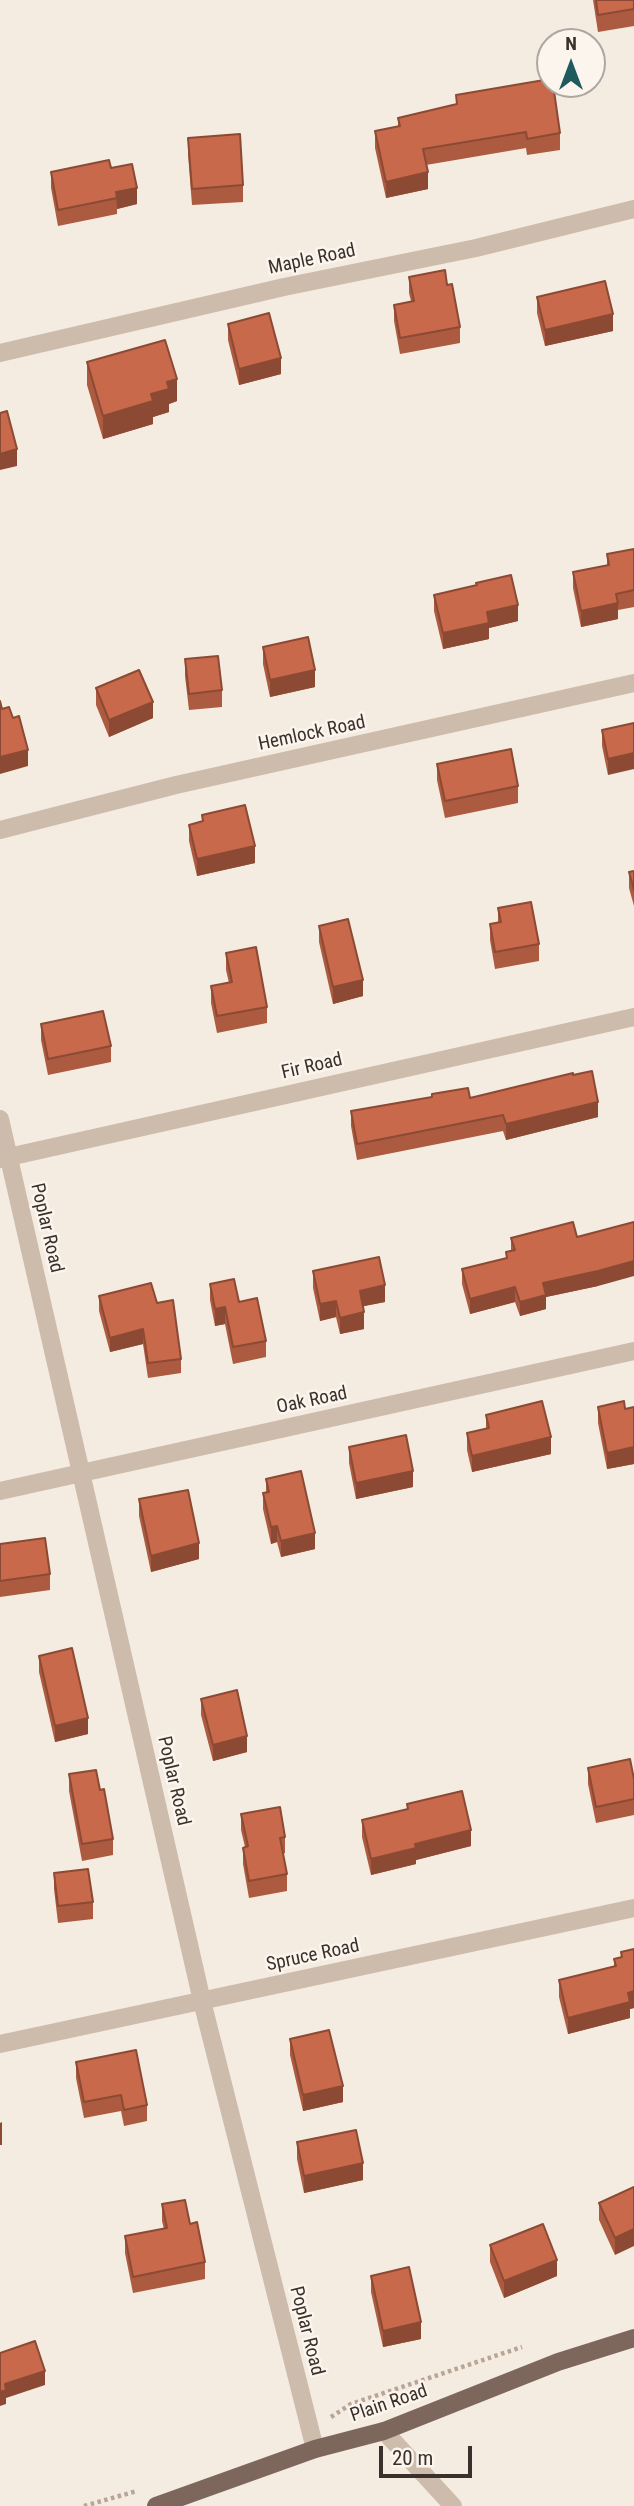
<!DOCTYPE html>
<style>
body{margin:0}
#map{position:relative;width:634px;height:2506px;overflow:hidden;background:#f4ebe1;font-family:"Roboto Condensed",sans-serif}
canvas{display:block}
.north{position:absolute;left:536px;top:28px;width:70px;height:70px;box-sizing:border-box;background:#fbf5ee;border:2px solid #aea6a0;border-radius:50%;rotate:0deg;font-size:19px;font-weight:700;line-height:28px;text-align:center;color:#3b302b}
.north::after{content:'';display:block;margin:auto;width:24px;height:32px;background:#1f5a5e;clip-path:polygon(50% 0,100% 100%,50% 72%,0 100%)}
.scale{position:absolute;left:379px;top:2446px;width:93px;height:32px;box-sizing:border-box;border:4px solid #3b302b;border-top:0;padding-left:9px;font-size:21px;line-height:24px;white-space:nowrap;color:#3b302b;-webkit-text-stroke:5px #fbf5ee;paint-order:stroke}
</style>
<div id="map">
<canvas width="634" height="2506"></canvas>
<div class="north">N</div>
<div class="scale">20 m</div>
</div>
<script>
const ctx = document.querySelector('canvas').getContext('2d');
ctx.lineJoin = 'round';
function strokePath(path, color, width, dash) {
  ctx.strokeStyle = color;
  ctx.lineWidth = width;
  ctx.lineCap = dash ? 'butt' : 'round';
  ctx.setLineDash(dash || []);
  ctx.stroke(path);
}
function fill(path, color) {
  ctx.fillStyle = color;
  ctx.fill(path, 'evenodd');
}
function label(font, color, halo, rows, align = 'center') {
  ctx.font = font + ' "Roboto Condensed",sans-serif';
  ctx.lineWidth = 5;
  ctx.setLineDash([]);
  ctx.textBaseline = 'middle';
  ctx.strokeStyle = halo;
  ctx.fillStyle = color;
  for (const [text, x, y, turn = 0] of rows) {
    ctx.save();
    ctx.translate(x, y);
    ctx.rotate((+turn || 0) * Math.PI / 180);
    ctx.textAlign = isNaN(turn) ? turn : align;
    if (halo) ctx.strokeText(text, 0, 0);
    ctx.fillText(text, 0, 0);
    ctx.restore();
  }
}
strokePath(new Path2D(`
 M331,2417L351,2404L522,2347
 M84,2506L137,2491`), '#b9a596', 4.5, [3.5, 3.5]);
strokePath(new Path2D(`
 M0,353L284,287L476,248L634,209
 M0,830L176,785L634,683
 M0,1119L202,2001L315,2449
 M0,1159L634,1017
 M0,1491L634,1351
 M0,2044L634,1908
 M384,2431L453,2506`), '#cdbbac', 18);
strokePath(new Path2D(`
 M156,2506L315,2449L384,2431L558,2362L634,2338`), '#7d675c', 18);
fill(new Path2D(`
 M593,0H634V26L598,32Z
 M456,95L560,133V150L527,155L526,148L426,165L428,189L386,198L375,148V131L398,127V118L456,104Z
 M188,138L243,185V202L192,205L188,154Z
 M111,168L137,204L117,209V214L58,226L51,188V172Z
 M409,277L447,285L460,327V343L400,354L394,321V305L411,301L409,293Z
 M537,297L613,331L545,346L537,313Z
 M228,324L281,374L239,385L228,340Z
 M87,362L177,401L169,404V412L153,417V424L103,439L87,385Z
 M634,549V607L618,610V619L581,627L573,588V572L607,565V554Z
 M434,595L518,621L489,628V639L443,649L434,611Z
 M263,647L315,687L270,697L263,664Z
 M185,659L222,690V707L189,710L185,676Z
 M96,688L153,718L109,737L96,705Z
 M634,723L608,775L602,746V730Z
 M437,764L518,786V803L445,818L437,780Z
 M202,815L255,863L197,876L189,841V825L202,821Z
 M634,871V906L629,888V872Z
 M498,908L539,944V961L495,969L490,940V924L498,922Z
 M319,926L363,996L333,1004L319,942Z
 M226,953L267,1007V1023L217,1033L211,1003V986L229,983L226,970Z
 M41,1024L111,1046V1062L48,1075L41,1040Z
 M470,1098L598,1117L506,1140L503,1131L357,1160L351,1126V1111Z
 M577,1237L598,1286L546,1297V1309L520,1316L515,1302L470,1314L462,1284V1269L506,1258V1252L511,1250V1238Z
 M313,1271L385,1302L363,1306L364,1329L340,1334L336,1317L320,1321L313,1288Z
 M210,1284L239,1302L266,1341V1357L233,1364L225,1324L215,1326L210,1300Z
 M99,1296L157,1303L181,1359V1373L148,1378L143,1344L110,1352L99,1311Z
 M598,1407L625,1409L634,1407V1464L607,1469L598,1423Z
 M486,1415L551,1454L472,1472L467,1450V1433L486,1429Z
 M349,1447L413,1487L356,1499L349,1463Z
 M266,1479L315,1549L281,1557L277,1542L271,1544L263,1509V1493L266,1492Z
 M139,1499L199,1559L151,1572L139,1516Z
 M0,1544L50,1574V1590L0,1597Z
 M39,1656L88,1734L55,1742L39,1672Z
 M201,1699L247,1752L213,1761L201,1715Z
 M588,1768L634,1779V1815L596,1823L588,1784Z
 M69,1774L113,1839V1855L82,1861L69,1791Z
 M407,1804L471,1846L416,1860V1864L371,1875L362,1837V1820L407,1809Z
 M241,1814L285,1837V1853L283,1854L287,1874V1891L249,1898L243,1864V1848L245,1847L241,1830Z
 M54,1873L93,1902V1919L58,1923L54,1889Z
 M634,1949V2008L630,2009V2018L568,2034L559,1997V1980L614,1966V1959L621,1957V1952Z
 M290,2039L343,2102L303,2111L290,2055Z
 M76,2062L147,2105V2121L124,2126L121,2111L84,2118L76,2078Z
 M297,2142L363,2180L304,2193L297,2159Z
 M634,2187L615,2255L599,2220V2203Z
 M162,2204L205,2262V2279L133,2293L125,2253V2236L164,2229L162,2221Z
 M490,2245L557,2276L504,2298L490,2262Z
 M371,2276L421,2339L383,2347L371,2292Z`), '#ac5a40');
fill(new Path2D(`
 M428,172V189L386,198V182Z
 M137,188V204L117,209L116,192Z
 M613,314V331L545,346V330Z
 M281,358V374L239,385V369Z
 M177,379V401L169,404V412L153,417V424L103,439V416L151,394L167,382Z
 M17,449V466L0,470V454Z
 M618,603V619L581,627V611Z
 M518,605V621L489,628V639L443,649V633L487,612Z
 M315,670V687L270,697V680Z
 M153,702V718L109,737V720Z
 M28,750V766L0,774V757Z
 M634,753V769L608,775V759Z
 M255,846V863L197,876V859Z
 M363,980V996L333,1004V987Z
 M598,1102V1117L506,1140V1124Z
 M634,1261V1276L598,1286L546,1297V1309L520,1316V1302L543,1283Z
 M385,1285V1302L360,1307V1291Z
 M515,1287V1302L470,1314V1299Z
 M336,1301V1317L320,1321V1304Z
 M225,1307V1324L215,1326V1309Z
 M364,1312V1329L340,1334V1318Z
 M143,1329V1344L110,1352V1338Z
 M551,1437V1454L472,1472V1456Z
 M634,1447V1464L607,1469V1453Z
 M413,1471V1487L356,1499V1483Z
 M277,1526V1542L271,1544V1527Z
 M315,1533V1549L281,1557V1541Z
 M199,1543V1559L151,1572V1556Z
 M88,1718V1734L55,1742V1726Z
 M247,1736V1752L213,1761V1745Z
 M471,1830V1846L416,1860V1864L371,1875V1859L415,1844Z
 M634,1991V2008L630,2009V2018L568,2034V2018Z
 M343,2086V2102L303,2111V2095Z
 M2,2122V2145H0V2123Z
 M363,2163V2180L304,2193V2176Z
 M634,2229V2246L615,2255V2238Z
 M557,2260V2276L504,2298V2281Z
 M421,2322V2339L383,2347V2331Z
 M45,2371V2385L6,2398V2404L0,2406V2392L5,2384Z`), '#8c4a34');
const building = new Path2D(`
 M596,0H634V9L598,15Z
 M550,79V84H553L560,133L527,139L526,132L423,149L428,172L386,182L375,131L400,126L398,118L457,104L456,95Z
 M240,134L243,185L192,189L188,138Z
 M109,160L111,168L132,164L137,188L116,192L117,198L58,210L51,172Z
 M445,270L447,285L452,284L460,327L400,338L394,305L414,301L409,277Z
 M605,281L613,314L545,330L537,297Z
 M269,313L281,358L239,369L228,324Z
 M165,340L177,379L167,382L169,389L151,394L153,401L103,416L87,362Z
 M7,411L17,449L0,454V413Z
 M634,549V590L616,594L618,603L581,611L573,572L609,565L607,554Z
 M511,575L518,605L487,612L489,623L443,633L434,595L477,585L476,583Z
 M308,637L315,670L270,680L263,647Z
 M218,656L222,690L189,694L185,659Z
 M139,670L153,702L109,720L96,688Z
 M0,701L2,709L9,707L13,718L19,716L28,750L0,757Z
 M634,723V753L608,759L602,730Z
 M511,749L518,786L445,801L437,764Z
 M245,805L255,846L197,859L189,825L203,821L202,815Z
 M634,871V890L629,872Z
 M531,902L539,944L495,952L490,924L501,922L498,908Z
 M348,919L363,980L333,987L319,926Z
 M256,947L267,1007L217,1016L211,986L232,982L226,953Z
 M103,1011L111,1046L48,1059L41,1024Z
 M592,1071L598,1102L506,1124L503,1115L357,1144L351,1111L432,1097V1094L468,1088L470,1098L573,1073V1075Z
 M573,1222L577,1237L634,1222V1261L598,1271L543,1283L546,1295L520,1302L515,1287L470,1299L462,1269L507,1258L506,1252L515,1250L511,1238Z
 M379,1257L385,1285L360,1291L364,1312L340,1318L336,1301L320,1304L313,1271Z
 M234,1279L239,1302L257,1298L266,1341L233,1347L225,1307L215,1309L210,1284Z
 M151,1283L157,1303L173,1300L181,1359L148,1363L143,1329L110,1338L99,1296Z
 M542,1401L551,1437L472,1456L467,1433L489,1428L486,1415Z
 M624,1401L625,1409L634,1407V1447L607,1453L598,1407Z
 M406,1435L413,1471L356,1483L349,1447Z
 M301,1471L315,1533L281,1541L277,1526L271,1527L263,1493L269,1492L266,1479Z
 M188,1490L199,1543L151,1556L139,1499Z
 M45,1538L50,1574L0,1581V1544Z
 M72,1648L88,1718L55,1726L39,1656Z
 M237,1690L247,1736L213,1745L201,1699Z
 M630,1759L634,1779V1799L596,1807L588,1768Z
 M96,1770L100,1790L104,1789L113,1839L82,1844L69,1774Z
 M462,1791L471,1830L415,1844L416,1848L371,1859L362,1820L408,1809L407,1804Z
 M280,1807L285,1837L280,1838L287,1874L249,1881L243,1848L248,1846L241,1814Z
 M88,1869L93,1902L58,1906L54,1873Z
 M634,1949V1991L628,1993L630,2002L568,2018L559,1980L616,1966L614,1959L622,1957L621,1952Z
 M329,2030L343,2086L303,2095L290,2039Z
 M136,2050L147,2105L124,2110L121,2095L84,2102L76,2062Z
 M356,2130L363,2163L304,2176L297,2142Z
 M634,2187V2229L615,2238L599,2203Z
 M185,2200L190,2224L197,2222L205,2262L133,2277L125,2236L167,2228L162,2204Z
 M543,2224L557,2260L504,2281L490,2245Z
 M409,2267L421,2322L383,2331L371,2276Z
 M35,2341L45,2371L5,2384L6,2390L0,2392V2353Z`);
fill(building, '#c8694b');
strokePath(building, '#8c4a34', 2);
label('19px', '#3b302b', '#fbf5ee', [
 ["Maple Road",312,260,-12],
 ["Hemlock Road",312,734,-12],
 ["Fir Road",312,1067,-13],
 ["Poplar Road",46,1228,77],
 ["Oak Road",312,1401,-12],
 ["Poplar Road",173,1781,77],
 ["Spruce Road",313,1956,-12],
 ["Poplar Road",306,2331,76],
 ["Plain Road",389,2404,-19]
]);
</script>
